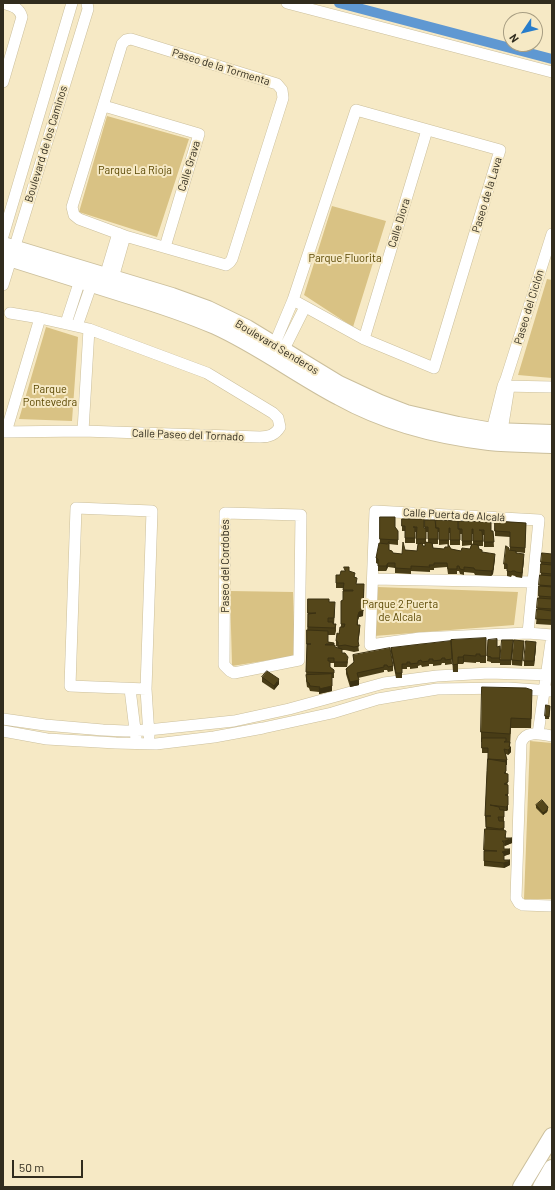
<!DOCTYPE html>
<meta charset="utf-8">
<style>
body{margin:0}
#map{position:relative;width:555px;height:1190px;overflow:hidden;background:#f6e9c5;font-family:Barlow,sans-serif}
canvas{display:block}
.frame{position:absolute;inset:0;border:4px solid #312c1e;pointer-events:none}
.north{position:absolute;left:503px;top:12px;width:40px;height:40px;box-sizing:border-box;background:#f6e9c5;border:1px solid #a79d82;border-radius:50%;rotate:235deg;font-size:11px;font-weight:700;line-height:16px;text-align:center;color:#312c1e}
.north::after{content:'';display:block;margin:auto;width:14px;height:18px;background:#287dcb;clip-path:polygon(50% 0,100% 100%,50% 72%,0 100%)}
.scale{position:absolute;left:12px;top:1160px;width:71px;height:18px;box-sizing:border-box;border:2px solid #312c1e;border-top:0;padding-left:5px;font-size:12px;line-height:14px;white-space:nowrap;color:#312c1e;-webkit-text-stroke:3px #f6e9c5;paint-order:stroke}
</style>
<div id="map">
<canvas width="555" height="1190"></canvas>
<div class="frame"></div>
<div class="north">N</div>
<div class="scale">50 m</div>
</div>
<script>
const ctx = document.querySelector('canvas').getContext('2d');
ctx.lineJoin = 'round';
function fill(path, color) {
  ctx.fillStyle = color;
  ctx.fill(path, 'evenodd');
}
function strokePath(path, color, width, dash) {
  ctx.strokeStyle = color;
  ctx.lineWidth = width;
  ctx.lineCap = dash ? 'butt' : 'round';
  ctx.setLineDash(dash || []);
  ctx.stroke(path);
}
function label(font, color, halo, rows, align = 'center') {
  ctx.font = font + ' Barlow,sans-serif';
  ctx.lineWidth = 4;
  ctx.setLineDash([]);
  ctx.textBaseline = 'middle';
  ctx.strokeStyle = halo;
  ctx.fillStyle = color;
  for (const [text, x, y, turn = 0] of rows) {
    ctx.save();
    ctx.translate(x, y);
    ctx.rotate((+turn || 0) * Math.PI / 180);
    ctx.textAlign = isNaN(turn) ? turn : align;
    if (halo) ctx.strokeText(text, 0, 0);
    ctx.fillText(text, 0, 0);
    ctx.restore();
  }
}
fill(new Path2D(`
 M107,116L189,139L157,237L79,212Z
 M332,206L386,221L353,327L304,295Z
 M547,279L552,280V378L518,375Z
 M46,327L78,337L72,421L19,419Z
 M377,587L518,592L514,625L374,636Z
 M230,591L293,592L295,656L232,666Z
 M530,741L552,743V899H524Z`), '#d9c284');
strokePath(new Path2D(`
 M339,3L552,59`), '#5f98d2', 10);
const street = new Path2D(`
 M3,3C12,6 19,7 22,17L3,82
 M287,3L552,72
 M131,39L277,84L282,90L283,98L232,259L230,262L226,265L125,236L79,219L74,215L72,207L122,44L126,40Z
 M104,106L199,134L165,247
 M3,236L72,3
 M103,283L118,233
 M3,285L88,9L87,3
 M111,285L125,236
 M66,323L82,274
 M77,326L94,277
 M364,339L427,130
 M272,350L293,300L356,110L500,150L434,368L364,339L293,300
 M280,357L305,307
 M503,386L552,387
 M83,431L89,329
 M3,432L83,431L260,437C269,437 275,435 280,427L278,418L273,413L207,373L89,329L40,318L10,313
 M6,432L40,318
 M501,437L509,387
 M490,438L503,386L506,379L552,234
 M76,508L152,511L146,689L70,686Z
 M225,513L301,515L299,660L234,673L230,671L224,665Z
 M373,579L533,582
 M528,633L539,520L375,511L370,645L420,638L528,633L552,635
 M130,689L136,738
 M146,689L149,736
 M3,719L45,725L103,730L125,731L148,730L234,721L289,709L384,683L437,676L489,673L552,675
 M3,731L47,739L116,743L156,744L214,737L263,728L332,713L378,699L437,689L508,688L552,691
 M538,734L552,635
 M552,736C541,734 525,730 521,743L516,898L519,903L523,905L552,906`);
const secondary = new Path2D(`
 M3,245L172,296L208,309L247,328L339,384L380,403L406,413L458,425L492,431L552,433
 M3,256C44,269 86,282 127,295C157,304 187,314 215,326C259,346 297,375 339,397C384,422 437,436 489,442C510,444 531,444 552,445
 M521,1187L552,1136
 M541,1187L552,1168`);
strokePath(street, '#cbbf9c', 12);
strokePath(secondary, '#cbbf9c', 18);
strokePath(street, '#fff', 11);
strokePath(secondary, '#fff', 16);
fill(new Path2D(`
 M380,517L395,527L398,531V545L389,544V550L393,553L402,554L405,550L417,551L418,544H416V532H415V543H405V531H402V519L424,528H425V520L436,528V520L458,529H459V521L493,531L494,547H484V535H483V546H478L479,549L482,552L495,559L493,574L491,576L475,575L474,573L464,572V575L460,574L459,571H457V574H448L447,567L434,568V570H430V572L411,571V574L395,573V568L388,567L386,571H378V564L376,563V558L380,543ZM426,532H428V542H426ZM438,532H439V545L448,544V547L444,549L433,548V544H438ZM449,533H450V545H460V534H462V546L471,545L470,549L461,551L451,549L448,544H449ZM472,534H473V544H472ZM422,544H425V546H423Z
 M495,521L526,523L525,553L516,552L524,559L522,578L516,577L515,576L512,575L511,577L507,576V569H504V564L509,550H510V537L495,536Z
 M552,554V625L536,624L541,575V562Z
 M349,571L355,577L356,584L364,589L363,616L359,617L358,620V625L360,630L358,644L359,651L354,652L345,650H342V653L348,662L347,667H334V663H330V667L334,670V678H332V691L319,694V692L310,691L309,688L307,687L306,680L308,599L329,602L335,610L334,624H336V631L335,635H328V642L334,643V645L335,647L338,648V647L336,646V641L339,634L341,627V601L343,600V588H336V575H340Z
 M486,638V663H480V662H476V663L464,662L463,664H458V672H453L451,640Z
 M488,640L497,647L500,646V663H491V662L487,661Z
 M451,641L452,664L445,665V663H442L441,665L433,666V664H429V666L422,667L421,665L418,666V668L410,669V667H407V669H402V678H396L391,653V648Z
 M513,645L511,665H500V660Z
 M524,646L522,666L512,665V660Z
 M536,647L534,666H524V661Z
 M353,655L393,666V671L388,672L387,670H384V672L358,678L359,685L350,687L346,674V669L354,662Z
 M262,677L279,684L274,690L262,682Z
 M532,700L531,728H511L510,747L511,752L508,755L506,754L507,765H506V773L508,787V810L506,811H504V830L506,838L512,843L504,846V849L510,854L504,856V860L510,865L504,868L484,866V850L486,829L485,816L488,753H482V742H481V732Z
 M550,706L549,719H545V716Z
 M536,805L548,810L547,812L543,815L536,808Z`), '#483c16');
fill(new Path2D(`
 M495,554L493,574L491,576V571Z
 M524,554V559L522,578V573Z
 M388,563V567L386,571V566Z
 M364,589L363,616L359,617L358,620V615Z
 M536,642V647L534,666V661Z
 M464,655V662L463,664V657Z
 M279,679V684L274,690V686Z
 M332,679V691L319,694V689Z
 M359,680V685L350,687V682Z
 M511,747V752L508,755V750Z
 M505,760H507V765H505Z
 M508,801V810L506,811V807Z
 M548,807L547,812L543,815V813Z
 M512,838V843L505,846V841Z
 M510,849V854L504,856V863L510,860V865L504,868L502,852Z`), '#3b3112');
const building = new Path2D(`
 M380,517H395V527L398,531V540L380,539Z
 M402,519H424V528H426V539H416L417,527H413H415V538H405V526H402Z
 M425,520H435L436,528H438V539H428V527H425Z
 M436,520L458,521V529H460V540H450V528H449V540H439V528H436Z
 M459,521L491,522V531H493L494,542H484V530H479L482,531L483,541H473V529H472V541H462V529H459Z
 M495,521L526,523L525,548L510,547V532L495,531Z
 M389,542V550L392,551L393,553L402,554L403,542L405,550L417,551L418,544L422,543L423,546H425V542L432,543L433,548L444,549L445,547H448V544L451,549L461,551L462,548L470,549L472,544L478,545L479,549L482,550V552L495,554L493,570L491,571L475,570L474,568L464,567V570L460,569L459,566H457V569H448L447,563H434V565H429L430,567L411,566V569L395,568V563H388L386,566H378V559L376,558L379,543L387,544Z
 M506,546L509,548V550L516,551V553L524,554L522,573L516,572L515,571H512L511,572L507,571V564H504Z
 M542,553L552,554V563L541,562Z
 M541,564L552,565V574L541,573Z
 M344,567H349V571L355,573L354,577L357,578L356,584H364L363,611L359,612L358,615L357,625H360L358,641L359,646L354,647L345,645L338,646V642L336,641L337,633L339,634L340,627H344L345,624H341V601L343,600V591H353V590H343L344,583H336V575H340L341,571H345Z
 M540,575L552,576V586L539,585Z
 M539,586L552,587V597L539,596Z
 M538,598L552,599V609L537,608Z
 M308,599H329V602H335L334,618H328V622H333V624H336L335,628L308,627V614L316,613H308Z
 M537,609L552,611V620L536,619Z
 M307,630L328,631V642L334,643V644H326L325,645H335V647L342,649V653H345L348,657L347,662H334V658H328V661H330V667L334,670V673L306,672L307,644H311H307Z
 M486,638V656H480V654H476V656L464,655L463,657H458V664L453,665L451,640Z
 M497,639V647L500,646V658H491V657L487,656L488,640Z
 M502,640H513L511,660H500Z
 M514,640L524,641L522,661L512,660Z
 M451,641L452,659L445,660V658H442L441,660L433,661V659H429V661L422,662L421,660L418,661V663L410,664V662H407V664H402V673H396L391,648Z
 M526,641L536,642L534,661H524Z
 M390,648L393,666L388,667L387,665H384V667L357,673L359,680L350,682L346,669L354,662L353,655Z
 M267,671L279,679L274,686L262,677Z
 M332,674V686L319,689L320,687L310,686L309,683L307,682L306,675Z
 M482,687L526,688L532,690L531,719L511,718L510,734L481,732Z
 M546,705L550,706L549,717L545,716Z
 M482,738H506V741L504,742H510L509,747H511L508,750L504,749L507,760H505L488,759V748H482Z
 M488,759L506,762V771L504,773L508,774V782L504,784L508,785V794L505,795L508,796V805L506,807L490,805L499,807L500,810H504V817H498L499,821H504V828L500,829L486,827V816H491H485L487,771Z
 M542,800L548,807L547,810L543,813L536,805Z
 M485,829L504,830L506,831L505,838H512L505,841H502L504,843V849H510L502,852L504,854V860H510L504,863L484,861V851H497L484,850Z`);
fill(building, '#54461a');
strokePath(building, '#3b3112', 1);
label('11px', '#312c1e', '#f6e9c5', [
 ["Paseo de la Tormenta",221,67,17],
 ["Boulevard de los Caminos",46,144,-73],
 ["Calle Grava",189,166,-73],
 ["Paseo de la Lava",487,195,-73],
 ["Calle Diora",399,223,-73],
 ["Paseo del Ciclón",529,307,-73],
 ["Boulevard Senderos",277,347,31],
 ["Calle Paseo del Tornado",188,435,2],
 ["Calle Puerta de Alcalá",454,515,3],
 ["Paseo del Cordobés",225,566,-90]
]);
label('11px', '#594601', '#f6e9c5', [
 ["Parque La Rioja",135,170],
 ["Parque Fluorita",345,258],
 ["Parque",50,389],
 ["Pontevedra",50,402],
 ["Parque 2 Puerta",400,604],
 ["de Alcala",400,617]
]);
</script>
